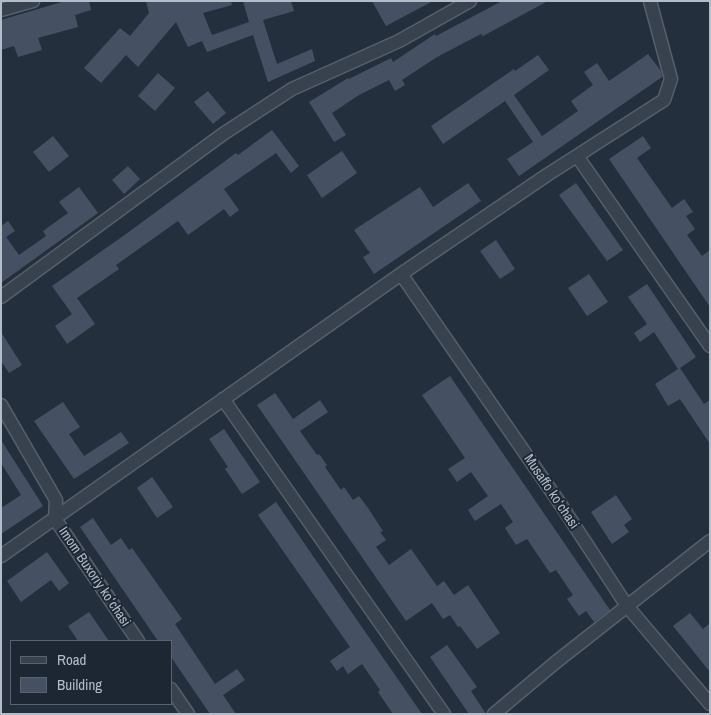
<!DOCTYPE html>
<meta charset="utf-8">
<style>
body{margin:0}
#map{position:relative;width:711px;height:715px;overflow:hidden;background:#242f3e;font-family:"Archivo Narrow",sans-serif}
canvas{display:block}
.frame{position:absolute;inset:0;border:2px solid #b4bcc9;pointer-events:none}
.legend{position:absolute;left:10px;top:640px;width:162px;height:65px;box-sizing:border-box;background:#1d2633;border:1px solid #59626f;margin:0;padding:6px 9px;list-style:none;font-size:15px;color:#b4bcc9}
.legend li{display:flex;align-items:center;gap:10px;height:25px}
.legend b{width:25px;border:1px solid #59626f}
</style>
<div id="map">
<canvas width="711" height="715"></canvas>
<div class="frame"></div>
<ul class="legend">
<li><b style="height:6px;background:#38414e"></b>Road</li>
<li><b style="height:14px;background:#455162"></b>Building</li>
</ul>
</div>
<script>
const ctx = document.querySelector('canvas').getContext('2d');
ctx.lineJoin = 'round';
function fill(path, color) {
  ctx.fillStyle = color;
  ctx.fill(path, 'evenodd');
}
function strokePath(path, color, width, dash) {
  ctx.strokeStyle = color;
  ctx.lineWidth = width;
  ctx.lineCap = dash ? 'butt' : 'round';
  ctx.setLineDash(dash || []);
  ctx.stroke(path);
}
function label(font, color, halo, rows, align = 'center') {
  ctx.font = font + ' "Archivo Narrow",sans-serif';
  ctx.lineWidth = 4;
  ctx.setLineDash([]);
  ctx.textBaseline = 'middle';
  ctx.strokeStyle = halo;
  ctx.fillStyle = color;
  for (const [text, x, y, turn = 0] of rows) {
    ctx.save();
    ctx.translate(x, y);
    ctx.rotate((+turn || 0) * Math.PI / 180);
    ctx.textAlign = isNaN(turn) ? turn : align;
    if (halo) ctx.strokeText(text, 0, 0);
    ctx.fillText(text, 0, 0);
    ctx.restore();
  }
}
fill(new Path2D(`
 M65,1H89L91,10L75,15L78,27L38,38L42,50L18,57L14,46L1,50V20Z
 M146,1H231L232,5L203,13L212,35L249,22L243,1H291L294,11L263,20L277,64L312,49L315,61L268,82L253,35L207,52L202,41L188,47L176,22L138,67L126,55L101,83L84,68L120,28L130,36L149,13Z
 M372,1H433L386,26Z
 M502,1H548L483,36L481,34L437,57L402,80L405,85L395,91L389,80L359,95L332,113L346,135L334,142L309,102L348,78L349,79L391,58L393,62L435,34L436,36Z
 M648,54L661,71L662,77L519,176L507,159L533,142L505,101L443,144L431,126L514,69L515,71L538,55L549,70L514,95L542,136L578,111L571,101L593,85L584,72L597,63L609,81Z
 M158,73L175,88L155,111L138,96Z
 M208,91L226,113L213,124L194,102Z
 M272,130L299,166L291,173L276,153L224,189L239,210L230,217L224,209L188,235L178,221L116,265L119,269L77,298L95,324L67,344L55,326L72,314L52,286L126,234L236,153L238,155Z
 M53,136L69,156L49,172L33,152Z
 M643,136L651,148L637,158L672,208L684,199L693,212L686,216L695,229L687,235L702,256L710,250V307L609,159Z
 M342,151L357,173L322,198L307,175Z
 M128,166L140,179L124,194L112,180Z
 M468,183L481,201L374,274L363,257L370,253L354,230L420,187L433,207Z
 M576,183L623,250L607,261L559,195Z
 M79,187L98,213L1,283V226L8,221L15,231L6,237L19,255L46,236L43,231L68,213L59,202Z
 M496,240L515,269L500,279L480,251Z
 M589,274L608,302L587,316L568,288Z
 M647,284L696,357L680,368L704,404L710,400V444L680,399L668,406L655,384L678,369L654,332L640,342L634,333L647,324L628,297Z
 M1,332L22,365L9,373L1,361Z
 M450,376L610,610L594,622L586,611L579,616L567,599L573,595L556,570L550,573L527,539L516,545L505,528L513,522L501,504L475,521L468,510L488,496L471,472L457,482L448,469L465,458L422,395Z
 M275,393L293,419L320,400L328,412L300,431L317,455L319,454L327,465L325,467L341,490L344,487L353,500L359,496L368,508L383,531L380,532L386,540L376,547L389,565L411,549L437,586L444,581L454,595L468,585L500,633L477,649L460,626L458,627L450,615L443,619L432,603L406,621L257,405Z
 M63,402L80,427L69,434L84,456L121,432L129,443L74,479L34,421Z
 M224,429L260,482L242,494L225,469L228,467L209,439Z
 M1,440L43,506L1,534V508L21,495L1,463Z
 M152,477L173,507L157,518L137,488Z
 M616,495L632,519L624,525L629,532L612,544L591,512Z
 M276,502L348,607L422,714H393L378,692L380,690L362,664L348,674L343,666L337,671L330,661L350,647L258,515Z
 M93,518L111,545L121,538L129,550L132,548L182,619L175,624L215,684L237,669L245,680L223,695L236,714H210L171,657V641H158L80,527Z
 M47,552L69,583L59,591L51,580L21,602L7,581Z
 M89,612L109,641H78L68,626Z
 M690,613L703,629L710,623V672L673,626Z
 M447,645L477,687L471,691L486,714H469L430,657Z`), '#455162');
const minor = new Path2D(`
 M1,10L33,1
 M577,156L710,346
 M401,274L561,505L627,606L710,704
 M1,297L223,134L292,89L399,41L470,1
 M223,399L444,714
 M1,405L56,500L55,519L138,641
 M1,556L401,274L547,175L664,100L671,79L650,1
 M171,689L188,714
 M494,714L556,662L710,541`);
strokePath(minor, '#565f6c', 15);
strokePath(minor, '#38414e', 12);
label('14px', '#b4bcc9', '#1d2633', [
 ["Musaffo koʻchasi",551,492,56],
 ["Imom Buxoriy koʻchasi",94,577,56]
]);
</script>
